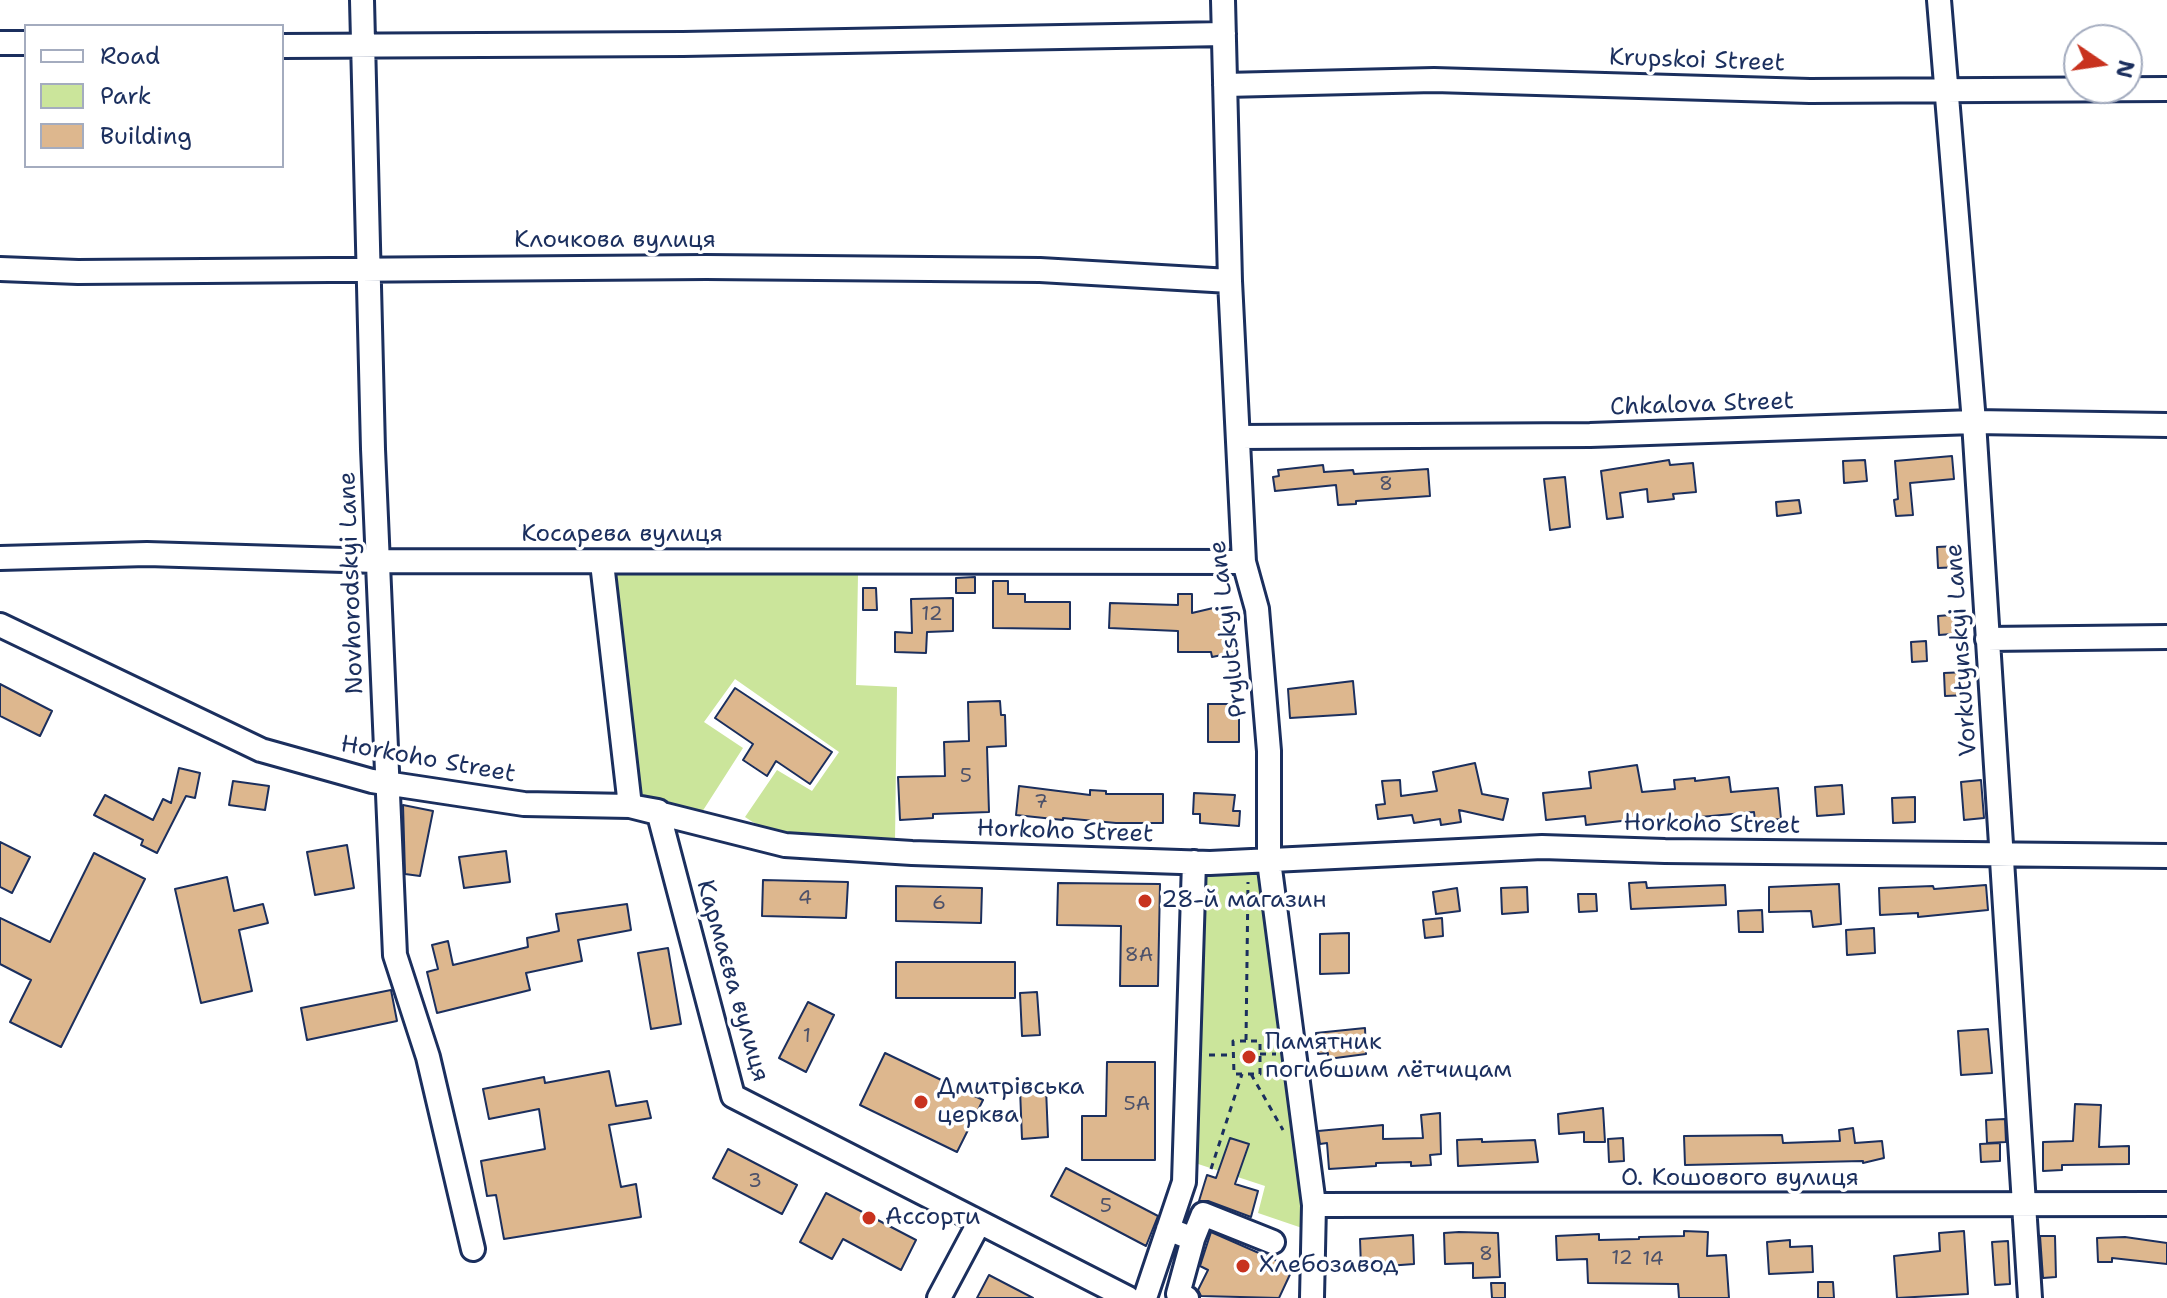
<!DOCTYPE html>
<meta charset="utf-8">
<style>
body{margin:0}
#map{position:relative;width:2167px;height:1298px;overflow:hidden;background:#fff;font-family:"Shantell Sans",sans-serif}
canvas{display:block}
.legend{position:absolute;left:24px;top:24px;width:260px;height:144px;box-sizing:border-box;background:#fff;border:2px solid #a4acbf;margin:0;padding:10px 14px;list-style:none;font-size:24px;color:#1b2f5e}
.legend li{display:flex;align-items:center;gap:16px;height:40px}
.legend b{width:40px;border:2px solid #a4acbf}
.north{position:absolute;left:2063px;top:24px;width:80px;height:80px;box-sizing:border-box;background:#fff;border:2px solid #a4acbf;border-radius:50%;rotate:103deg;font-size:22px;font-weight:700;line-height:32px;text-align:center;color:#1b2f5e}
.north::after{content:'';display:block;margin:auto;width:28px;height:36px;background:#c8321e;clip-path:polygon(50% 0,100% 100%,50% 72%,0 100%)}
</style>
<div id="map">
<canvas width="2167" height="1298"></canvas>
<ul class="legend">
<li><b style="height:10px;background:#fff"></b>Road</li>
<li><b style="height:22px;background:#cbe59b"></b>Park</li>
<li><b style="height:22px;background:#ddb78e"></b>Building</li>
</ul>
<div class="north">N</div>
</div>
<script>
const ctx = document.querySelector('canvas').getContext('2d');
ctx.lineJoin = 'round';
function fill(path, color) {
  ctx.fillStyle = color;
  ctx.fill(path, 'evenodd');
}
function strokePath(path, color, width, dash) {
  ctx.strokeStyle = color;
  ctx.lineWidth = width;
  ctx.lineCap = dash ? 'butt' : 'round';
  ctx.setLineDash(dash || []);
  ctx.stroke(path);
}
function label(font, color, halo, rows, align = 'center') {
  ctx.font = font + ' "Shantell Sans",sans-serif';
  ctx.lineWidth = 7;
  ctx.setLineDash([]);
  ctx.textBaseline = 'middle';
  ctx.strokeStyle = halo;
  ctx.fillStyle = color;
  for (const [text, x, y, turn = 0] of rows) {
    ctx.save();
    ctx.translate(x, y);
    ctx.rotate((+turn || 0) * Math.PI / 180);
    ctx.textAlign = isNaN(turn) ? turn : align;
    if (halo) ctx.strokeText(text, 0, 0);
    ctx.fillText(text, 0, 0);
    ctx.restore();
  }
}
fill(new Path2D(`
 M613,574L858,575L856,685L897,687L895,841C846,840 786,846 745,817L777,770L812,791L839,752L735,679L704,722L743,748L702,812L637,793Z
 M1201,874L1263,875L1304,1185L1305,1229L1258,1213L1265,1186L1192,1162Z`), '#cbe59b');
const building = new Path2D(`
 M1952,456L1954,479L1910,483L1913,515L1896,516L1894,500L1898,499L1895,461Z
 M1669,460L1670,465L1693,463L1696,492L1673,494L1674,499L1648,502L1647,489L1620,493L1623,517L1607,519L1601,471Z
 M1865,460L1867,481L1844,483L1843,461Z
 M1323,465L1324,472L1353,470L1354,474L1428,469L1430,496L1356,501V504L1338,505L1336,485L1275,491L1273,477L1279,476L1278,470Z
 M1565,477L1570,527L1550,530L1544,479Z
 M1799,500L1801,513L1777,516L1776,502Z
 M1958,546L1960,567L1938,568L1937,547Z
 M975,577V593H956V578Z
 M993,581H1008V594H1025V602H1070V629L993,628Z
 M863,588H876L877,610H863Z
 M1178,594H1192V613L1226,605L1237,652L1212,657L1211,652H1178V631L1109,628L1110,603L1178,605Z
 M953,598V631L927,632L926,653L895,652V632L912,633L911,599Z
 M1963,614L1965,633L1939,635L1938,616Z
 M1926,641L1927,661L1912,662L1911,642Z
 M1967,672L1968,695L1945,696L1944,673Z
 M1353,681L1356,714L1290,718L1288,689Z
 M0,684L52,711L40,736L0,716Z
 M735,688L832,752L810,784L776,761L767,776L743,760L753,744L715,718Z
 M1000,701L1001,715H1005L1006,746L987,747L989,812L933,814V818L900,820L898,777L945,776L944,742L969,741L968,702Z
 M1208,704H1239V742H1208Z
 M1475,763L1482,794L1508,799L1503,820L1459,810L1461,822L1441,825L1440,819L1414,823L1412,815L1378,819L1376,805L1385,804L1382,781L1400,780L1401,796L1437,791L1433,772Z
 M1637,765L1642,792L1675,789L1674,780L1695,778V781L1729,777L1731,792L1778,788L1781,819L1755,821L1754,812L1657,821V817L1586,825L1585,816L1546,820L1543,793L1591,788L1589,772Z
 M179,768L200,773L195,798L186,796L157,853L141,845L143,840L94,815L105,795L153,820L163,799L171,803Z
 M1981,780L1984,818L1964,820L1961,782Z
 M233,781L269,786L265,810L229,805Z
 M1842,785L1844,814L1817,816L1815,787Z
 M1019,786L1090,795V790L1106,791V794H1163V823H1116L1063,818V820L1016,815Z
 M1194,793L1235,795L1233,811H1240L1239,826L1200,823V814H1193Z
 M1915,797V822L1893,823L1892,798Z
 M403,805L433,811L420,876L405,874Z
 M0,842L30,857L12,893L0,887Z
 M347,845L354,888L315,895L307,852Z
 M506,851L510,882L464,888L459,857Z
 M94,853L145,879L61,1047L10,1022L31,980L0,964V918L50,942Z
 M227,877L234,911L263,904L268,923L239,930L252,991L201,1003L175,889Z
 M763,880L848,882L846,918L762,916Z
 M1646,882L1647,888L1725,885L1726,905L1631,909L1629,883Z
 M1058,883L1160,884L1158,986H1120L1121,926L1057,925Z
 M1839,884L1841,924L1813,927L1811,911L1769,912V887Z
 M1986,885L1988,910L1918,917V913L1880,915L1879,888L1933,886L1934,889Z
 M896,886L982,888L981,923L896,921Z
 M1527,887L1528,912L1502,914L1501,888Z
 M1457,888L1460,911L1436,914L1433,892Z
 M1578,894H1596L1597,911L1579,912Z
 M627,904L631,930L578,940L582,961L526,973L530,990L437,1013L427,972L438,969L432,945L448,941L453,965L528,947L527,938L559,931L556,914Z
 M1762,910L1763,932H1739L1738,911Z
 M1442,918L1443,936L1425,938L1423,920Z
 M1874,928L1875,953L1847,955L1846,930Z
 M1349,933V973L1320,974V934Z
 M668,948L681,1024L651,1029L638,953Z
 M896,962H1015V998H896Z
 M391,990L397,1021L307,1040L301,1008Z
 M1037,992L1040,1035L1022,1036L1020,993Z
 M808,1002L834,1015L806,1072L779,1058Z
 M1365,1028L1366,1054L1328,1059V1053L1318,1054L1316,1033Z
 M1988,1029L1992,1073L1961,1075L1958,1031Z
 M885,1053L983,1100L957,1152L860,1105Z
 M1107,1062H1155V1160H1082V1116H1106Z
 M609,1071L616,1106L647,1101L651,1118L609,1125L621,1187L636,1184L641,1217L504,1239L496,1195L487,1196L481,1161L545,1149L539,1109L489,1119L483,1089L544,1077L545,1083Z
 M1046,1088L1048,1137L1022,1139L1020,1089Z
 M2075,1104L2101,1105L2099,1147L2129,1146V1164L2062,1165V1170L2043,1171V1142L2073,1141Z
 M1603,1108L1605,1142H1584V1132L1559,1134L1558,1114Z
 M1440,1113L1441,1154L1430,1155L1431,1165L1411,1166V1162L1376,1163V1166L1329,1169L1327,1143L1320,1144L1318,1131L1383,1125V1139L1423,1138L1421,1115Z
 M2005,1119L2006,1142L1987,1143L1986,1120Z
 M1853,1128L1855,1143L1882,1141L1884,1158L1863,1163V1161L1685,1165L1684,1136L1782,1135L1783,1143L1840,1141L1839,1130Z
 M1230,1138L1249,1144L1235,1184L1258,1191L1251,1217L1208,1201H1199L1207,1175L1216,1178Z
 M1623,1138L1624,1161L1609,1162L1608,1139Z
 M1482,1139V1142L1535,1140L1538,1162L1458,1166L1457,1140Z
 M2000,1143V1161L1981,1162L1980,1144Z
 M728,1149L797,1185L782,1214L713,1178Z
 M1066,1168L1158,1216L1146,1246L1051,1196Z
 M826,1193L916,1240L901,1270L843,1239L832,1259L800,1242Z
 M1684,1231L1708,1232L1707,1256L1726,1255L1729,1298H1679L1678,1284L1588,1283L1587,1259L1557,1260L1556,1236L1599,1234V1240L1639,1239V1237L1684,1236Z
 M1964,1231L1968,1294L1897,1298L1894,1256L1940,1251L1939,1233Z
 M1211,1232L1293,1268L1279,1298L1201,1296L1198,1290L1208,1270L1200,1266Z
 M1459,1232L1498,1233L1500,1277L1473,1278V1263L1445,1264L1444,1233Z
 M1413,1235L1414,1264L1361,1268L1360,1239Z
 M2040,1236H2055L2056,1277L2043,1278Z
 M2125,1237L2167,1243V1264L2112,1258V1262H2098L2097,1238Z
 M1790,1240V1247L1812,1246L1813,1272L1769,1274L1767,1242Z
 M2008,1241L2010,1284L1995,1285L1992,1242Z
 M989,1275L1033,1298H977Z
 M1818,1282H1833L1834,1298H1818Z
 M1491,1283H1505V1298H1492Z`);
fill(building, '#ddb78e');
strokePath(building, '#1b2f5e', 2);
const minor = new Path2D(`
 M362,0L373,449L395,955L428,1057L473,1249
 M1223,0L1230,281L1244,562L1257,609L1269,751V861L1314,1205L1312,1298
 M1939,0L1974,422L2030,1298
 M0,43H26
 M282,46L683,44L1224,34
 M1225,85L1434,80L1810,91L2167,89
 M0,269L78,272L706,267L1040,270L1230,281
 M1239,437L1590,435L1974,422L2167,425
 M0,558L147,554L377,561L1244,562
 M602,563L630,806L658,811L733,1096L1128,1298
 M0,625L261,750L372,781L524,804L630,806L785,845L912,853L1210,863L1542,847L1665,851L2167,856
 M1987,639L2167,637
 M1314,1205L2167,1204
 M1168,1229L1193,1239L1203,1214L1273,1242
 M939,1298L979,1223
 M1145,1298L1184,1182L1194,862
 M1187,1298L1178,1294L1193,1239`);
strokePath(minor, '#1b2f5e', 28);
strokePath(new Path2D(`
 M1246,1041H1233L1234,1074H1260V1041H1246L1248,882
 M1260,1054H1276
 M1209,1055H1233
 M1251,1074L1283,1130
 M1211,1169L1242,1074`), '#1b2f5e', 3, [6, 6]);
strokePath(minor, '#fff', 22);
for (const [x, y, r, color] of [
 [1145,901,8,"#c8321e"],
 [1249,1057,8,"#c8321e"],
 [921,1102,8,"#c8321e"],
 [869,1218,8,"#c8321e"],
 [1243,1266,8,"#c8321e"]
]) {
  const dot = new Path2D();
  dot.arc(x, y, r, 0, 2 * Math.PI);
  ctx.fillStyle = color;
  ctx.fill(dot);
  strokePath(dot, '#fff', 3);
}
label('20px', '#4c516a', null, [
 ["8",1386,485],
 ["12",932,615],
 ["5",966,777],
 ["7",1041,803],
 ["4",805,899],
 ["6",939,904],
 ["8А",1139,956],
 ["1",807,1037],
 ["5А",1137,1105],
 ["3",755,1182],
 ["5",1106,1207],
 ["8",1486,1255],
 ["12",1622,1259],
 ["14",1653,1260]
]);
label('24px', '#1b2f5e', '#fff', [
 ["Krupskoi Street",1697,61,2],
 ["Клочкова вулиця",615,241],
 ["Chkalova Street",1702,405,-2],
 ["Косарева вулиця",622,535],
 ["Novhorodskyi Lane",352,583,-92],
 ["Prylutskyi Lane",1229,629,-97],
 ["Vorkutynskyi Lane",1962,650,-94],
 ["Horkoho Street",428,760,10],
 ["Horkoho Street",1712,825,1],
 ["Horkoho Street",1065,832,2],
 ["Кармаєва вулиця",732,981,74],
 ["О. Кошового вулиця",1740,1179]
]);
label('24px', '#1b2f5e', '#fff', [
 ["28-й магазин",1161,901],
 ["Памятник",1265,1043],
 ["погибшим лётчицам",1265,1071],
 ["Дмитрівська",937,1088],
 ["церква",937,1116],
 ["Ассорти",885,1218],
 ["Хлебозавод",1259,1266]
], 'left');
</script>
